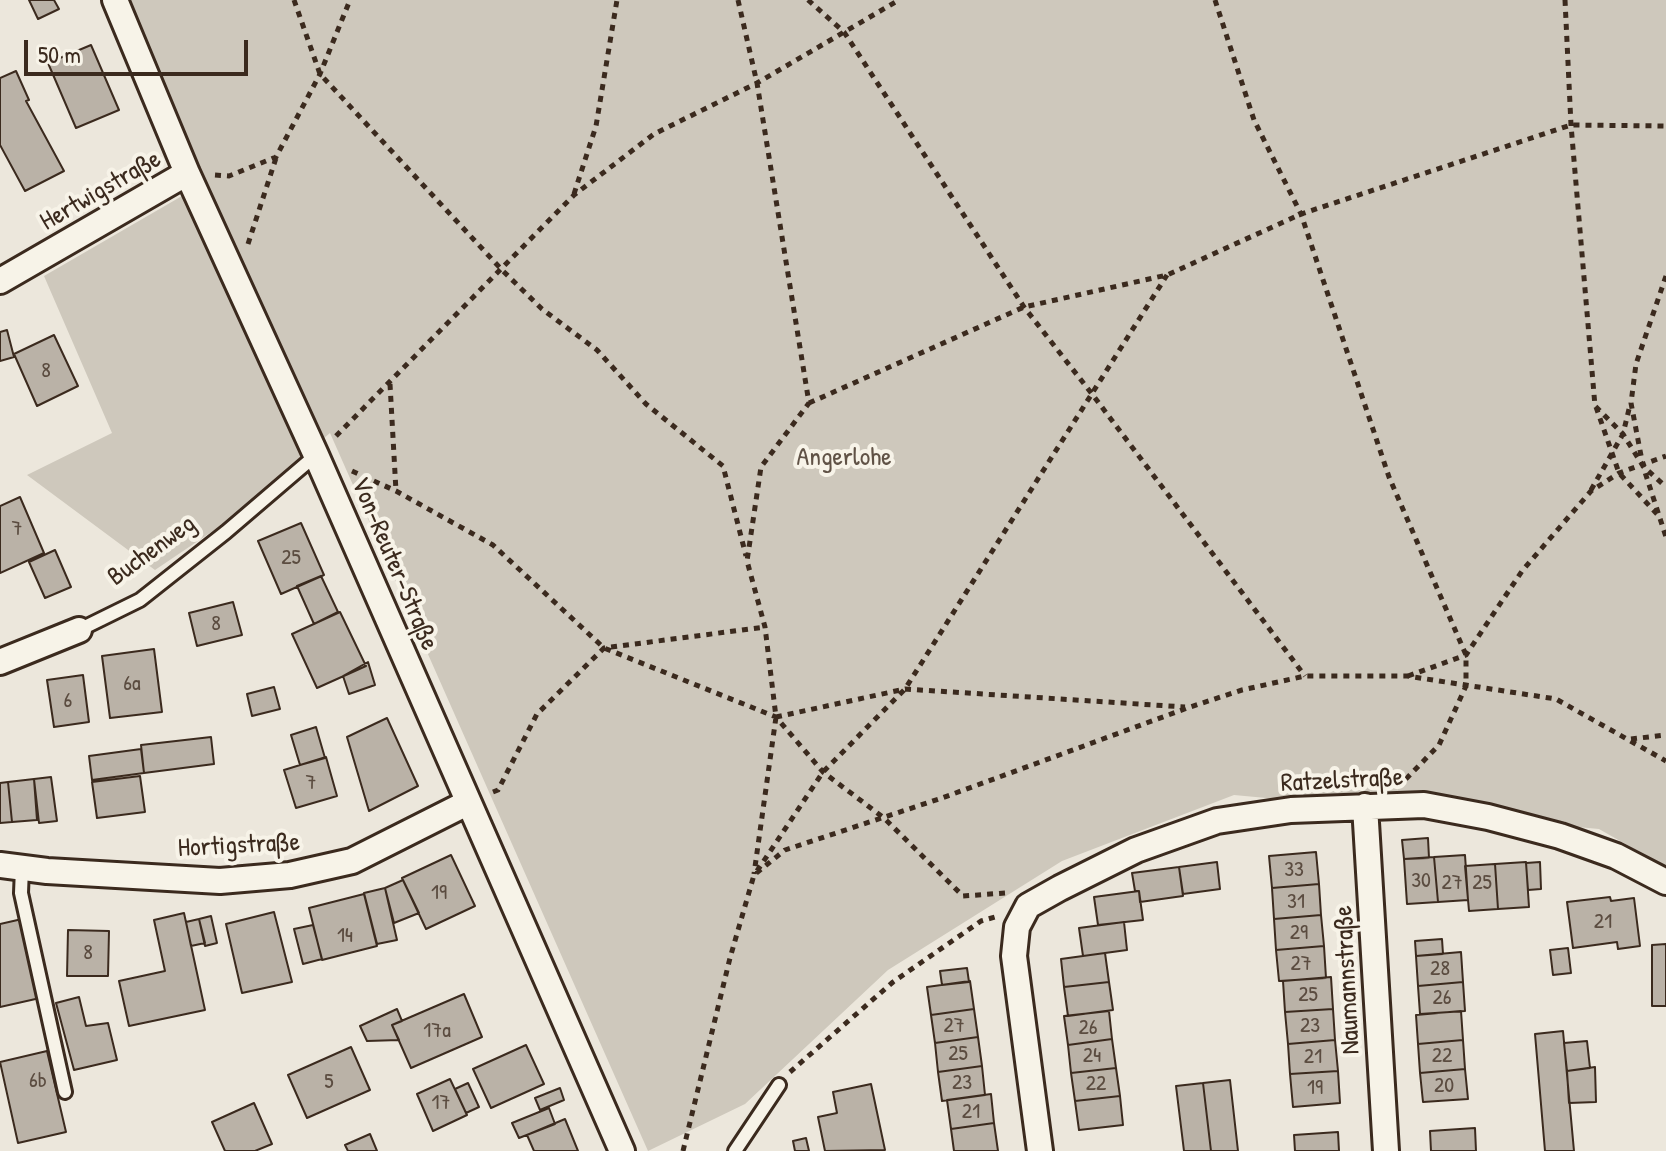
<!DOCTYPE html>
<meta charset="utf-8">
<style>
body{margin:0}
#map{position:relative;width:1666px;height:1151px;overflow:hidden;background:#ece7dc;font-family:"Patrick Hand",sans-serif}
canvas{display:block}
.scale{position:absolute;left:24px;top:40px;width:224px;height:36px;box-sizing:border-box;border:4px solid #3b2a1e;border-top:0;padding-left:10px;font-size:24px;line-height:28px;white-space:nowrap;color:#3b2a1e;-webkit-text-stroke:6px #f7f3e8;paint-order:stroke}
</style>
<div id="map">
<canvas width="1666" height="1151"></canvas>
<div class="scale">50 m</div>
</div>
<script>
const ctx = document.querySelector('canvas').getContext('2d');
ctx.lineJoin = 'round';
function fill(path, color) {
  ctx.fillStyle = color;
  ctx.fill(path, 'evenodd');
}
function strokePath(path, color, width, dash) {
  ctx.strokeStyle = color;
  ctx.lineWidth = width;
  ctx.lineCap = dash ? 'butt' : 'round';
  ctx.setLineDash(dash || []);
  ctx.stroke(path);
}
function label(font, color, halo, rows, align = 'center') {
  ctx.font = font + ' "Patrick Hand",sans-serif';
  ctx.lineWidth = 8;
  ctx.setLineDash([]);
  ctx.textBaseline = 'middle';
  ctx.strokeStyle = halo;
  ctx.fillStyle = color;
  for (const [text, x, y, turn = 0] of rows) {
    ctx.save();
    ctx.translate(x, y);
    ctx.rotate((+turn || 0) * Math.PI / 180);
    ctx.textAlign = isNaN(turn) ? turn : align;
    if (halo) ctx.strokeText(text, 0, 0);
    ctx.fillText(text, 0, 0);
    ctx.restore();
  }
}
fill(new Path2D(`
 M127,0H1666V867L1599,829L1234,795L1062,861L888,970L745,1104L648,1151L330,433L229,520L155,570L27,475L112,433L44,276L182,196Z`), '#cec8bc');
const building = new Path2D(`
 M29,0H54L59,9L38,19Z
 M91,45L119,110L76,128L48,63Z
 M16,71L29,100L26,101L64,171L25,191L0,145V78Z
 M7,330L14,357L0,361V332Z
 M54,335L78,386L37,406L14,354Z
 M20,497L44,553L0,573V506Z
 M301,523L324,575L281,594L258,541Z
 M55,550L71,587L45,598L29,562Z
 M321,576L338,612L314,624L297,586Z
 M233,602L242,635L197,646L189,613Z
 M340,612L366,666L317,688L292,634Z
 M154,649L162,712L110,718L102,656Z
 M368,662L375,685L349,694L343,676Z
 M83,675L89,722L54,727L47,680Z
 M274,687L280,709L252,716L247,694Z
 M387,718L418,786L369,811L347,737Z
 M316,727L325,758L300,765L291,735Z
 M211,737L214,764L144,773L141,745Z
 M141,749L144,773L92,780L89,756Z
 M326,757L337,796L296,808L284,770Z
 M140,776L145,812L97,818L92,782Z
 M51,777L57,821L39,823L34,779Z
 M34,779L37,820L12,822L8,782Z
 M8,782L12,822L0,823V783Z
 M1428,838L1429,858L1404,859L1402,840Z
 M1316,852L1319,884L1272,888L1269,856Z
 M451,855L475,906L426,929L402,878Z
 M1465,855L1468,900L1438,902L1434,857Z
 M1434,857L1438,902L1407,904L1404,859Z
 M1217,862L1220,889L1183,894L1179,867Z
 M1526,862L1529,907L1498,909L1495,864Z
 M1540,862L1541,889L1528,890L1526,863Z
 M1495,864L1498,909L1469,911L1465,866Z
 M1179,867L1183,896L1140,902L1139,891H1135L1132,873Z
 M403,880L419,913L394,923L385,888Z
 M1319,884L1321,915L1274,919L1272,888Z
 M385,888L397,940L377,944L364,893Z
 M1139,891L1143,920L1098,925L1094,897Z
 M364,894L377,946L322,960L309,908Z
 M1610,897L1611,901L1634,898L1640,946L1618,949L1617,942L1573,948L1567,902Z
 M274,912L292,982L242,993L226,924Z
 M184,913L205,1010L129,1026L119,981L165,971L154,920Z
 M1321,915L1324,946L1276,950L1274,919Z
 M211,916L217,943L205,946L199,919Z
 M22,919L40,998L0,1007V924Z
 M199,919L205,943L191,946L186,922Z
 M1124,922L1127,950L1083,956L1079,928Z
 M313,925L322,959L303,964L294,929Z
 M68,930L109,931L108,976H67Z
 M1442,939L1443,954L1416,956L1415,941Z
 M1666,944V1006H1652V945Z
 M1324,946L1326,978L1279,981L1276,950Z
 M1568,948L1571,973L1553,975L1550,950Z
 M1461,952L1463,982L1418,986L1416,956Z
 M1105,953L1109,982L1064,987L1061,959Z
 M967,968L969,982L942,985L940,971Z
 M1331,977L1333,1009L1285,1012L1283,981Z
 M970,981L974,1009L931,1015L927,987Z
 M1109,982L1113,1010L1068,1016L1064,987Z
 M1463,982L1465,1011L1420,1014L1418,986Z
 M464,994L482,1037L411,1068L392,1025Z
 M79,997L86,1026L108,1023L117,1060L74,1070L56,1003Z
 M397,1009L402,1021L392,1025L399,1040L367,1041L360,1026Z
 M974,1009L978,1037L935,1043L931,1015Z
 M1333,1009L1335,1040L1288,1044L1285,1012Z
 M1109,1011L1112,1039L1068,1045L1064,1016Z
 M1461,1011L1463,1040L1418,1044L1416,1015Z
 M1563,1031L1574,1151H1545L1535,1034Z
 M978,1037L982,1066L938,1072L935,1043Z
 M1112,1039L1116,1068L1071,1073L1068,1045Z
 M1335,1040L1338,1071L1290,1074L1288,1044Z
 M1463,1040L1465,1069L1420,1073L1418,1044Z
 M1587,1041L1590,1068L1567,1071L1564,1043Z
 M526,1045L544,1084L491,1108L473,1069Z
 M351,1047L370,1090L307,1118L288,1075Z
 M47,1051L66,1132L18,1143L0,1062Z
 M982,1066L985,1095L942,1101L938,1072Z
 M1595,1067L1596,1102L1569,1103L1567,1071Z
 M1116,1068L1120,1096L1075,1101L1071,1073Z
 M1465,1069L1468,1099L1423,1102L1420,1073Z
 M1338,1071L1340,1103L1293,1107L1290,1074Z
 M450,1079L467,1115L433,1131L417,1094Z
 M1230,1080L1238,1151H1211L1203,1083Z
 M468,1083L479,1107L466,1113L455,1089Z
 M1203,1083L1211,1151H1184L1176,1086Z
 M871,1084L885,1150L825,1151L818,1117L837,1113L833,1092Z
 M560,1088L564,1100L540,1110L535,1098Z
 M991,1094L994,1123L951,1129L947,1100Z
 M1120,1096L1123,1125L1079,1130L1075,1101Z
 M254,1103L272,1144L255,1151H225L212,1122Z
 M549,1108L555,1124L519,1138L512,1123Z
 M565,1119L578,1151H534L527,1135Z
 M994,1123L998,1151H954L951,1129Z
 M1475,1128L1476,1151H1431L1430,1131Z
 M1338,1132L1339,1151H1295L1294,1135Z
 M370,1134L377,1151H348L345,1145Z
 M806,1138L809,1151H795L793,1141Z`);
fill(building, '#bab2a7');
strokePath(building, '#3b2a1e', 2);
const lane = new Path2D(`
 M79,630L140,600L226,532L316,455
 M22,868L21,893L65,1092
 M735,1151L779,1085`);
const street = new Path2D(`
 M115,0L187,173L316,455L622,1151
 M0,281L187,173
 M0,662L79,630
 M1365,806L1386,1151
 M0,865L47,871L220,881L290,875L352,861L467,803
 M1040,1151L1014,956L1017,927L1028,906L1060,888L1136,850L1217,821L1291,810L1424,805L1488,817L1560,836L1616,856L1666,882`);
strokePath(lane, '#3b2a1e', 18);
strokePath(street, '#3b2a1e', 30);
strokePath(new Path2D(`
 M294,0L320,74L502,270L542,309L597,350L646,404L723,466L746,556
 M738,0L757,83L809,403L761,467L747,561L765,627L776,717L754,874
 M808,0L844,32L1024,307L1092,394L1305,676
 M1215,0L1254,120L1301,214L1389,477L1466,655V686L1439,745L1405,780
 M1565,0L1571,125L1595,406L1623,434L1643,466L1666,487
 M215,175L229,176L276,157L320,74L350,0
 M574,194L596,126L617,0
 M248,244L276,158
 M1666,276L1636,364L1631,403L1643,466L1666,537
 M390,384L396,491
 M809,403L1024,307L1167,275L1301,214L1571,125L1666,126
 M1596,407L1619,473L1657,514
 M336,436L574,195L654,134L757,83L899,0
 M352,471L396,491L493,545L604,648L776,717L823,772L884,818L963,896L1005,893
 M1591,490L1623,434L1630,405
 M1408,676L1466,655L1522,571L1591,491L1619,473L1666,456
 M776,717L905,689L1185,707
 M1631,739L1666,735
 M493,792L498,790L537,714L604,648L765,627
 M757,871L823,772L905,689L1167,275
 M790,1072L893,982L981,921L995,917
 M683,1151L730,958L754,875L785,850L942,798L1190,707L1242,690L1305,676H1407L1556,699L1666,761`), '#3b2a1e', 5, [6, 6]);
strokePath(lane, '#f7f3e8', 12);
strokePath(street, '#f7f3e8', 24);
label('22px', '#5b4c40', null, [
 ["8",46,371],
 ["7",17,529],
 ["25",291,558],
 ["8",216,624],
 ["6a",132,684],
 ["6",68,701],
 ["7",311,783],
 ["33",1294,870],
 ["30",1421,881],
 ["27",1452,883],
 ["25",1482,883],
 ["19",439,893],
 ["31",1296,902],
 ["21",1603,922],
 ["29",1299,933],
 ["14",345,936],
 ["8",88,953],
 ["27",1301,964],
 ["28",1440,969],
 ["25",1308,995],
 ["26",1442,998],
 ["27",954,1026],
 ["23",1310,1026],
 ["26",1088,1028],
 ["17a",437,1031],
 ["25",958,1054],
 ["24",1092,1056],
 ["22",1442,1056],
 ["21",1313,1057],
 ["6b",38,1081],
 ["5",329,1082],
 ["23",962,1083],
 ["22",1096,1084],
 ["20",1444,1086],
 ["19",1315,1088],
 ["17",441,1103],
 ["21",971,1112]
]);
label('26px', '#3b2a1e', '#f7f3e8', [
 ["Hertwigstraße",101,191,-30],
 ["Buchenweg",152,551,-36],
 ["Von-Reuter-Straße",394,564,67],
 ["Ratzelstraße",1342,781,-3],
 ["Hortigstraße",239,846,-3],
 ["Naumannstraße",1348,980,-93]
]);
label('26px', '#605246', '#f7f3e8', [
 ["Angerlohe",844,458]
]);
</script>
